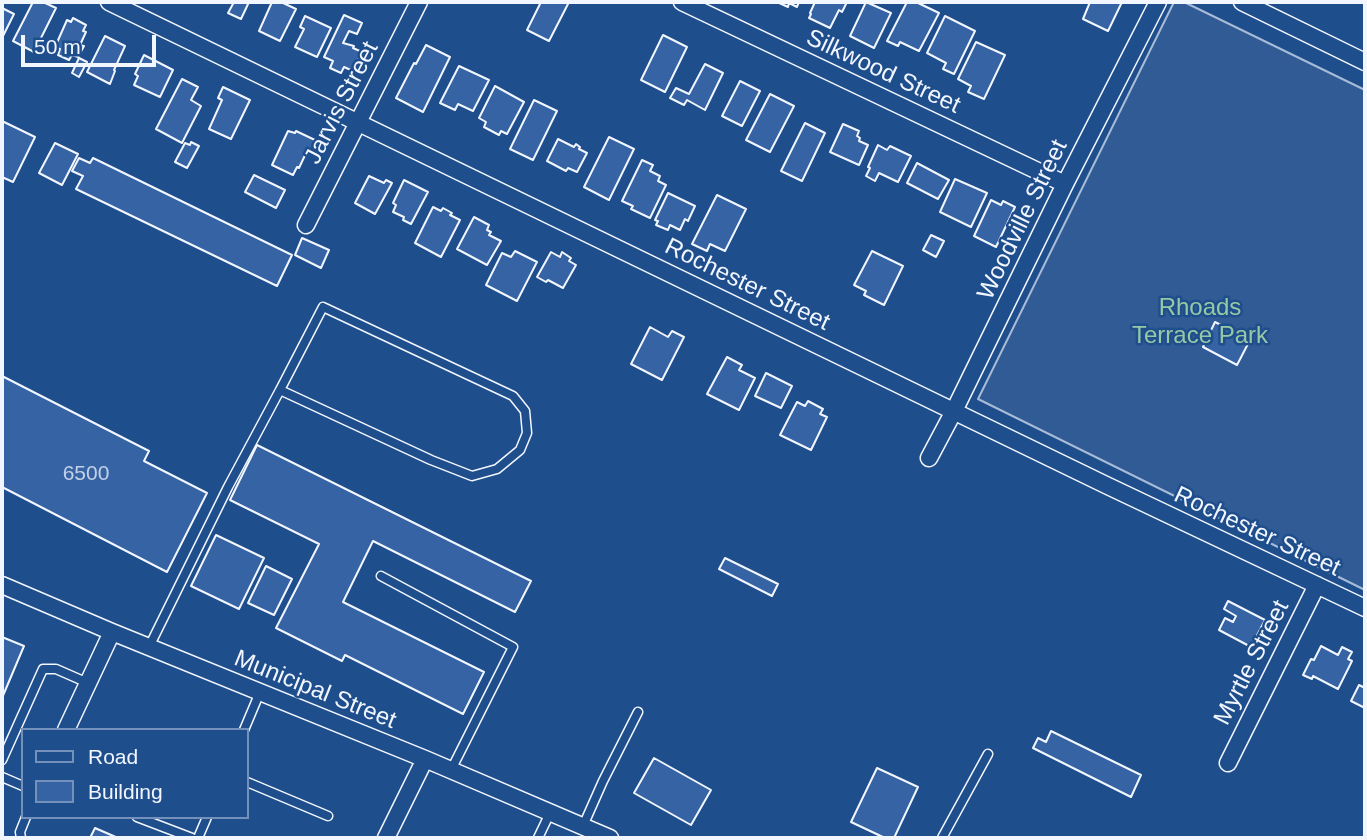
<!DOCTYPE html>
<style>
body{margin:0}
#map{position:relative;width:1367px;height:840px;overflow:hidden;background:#1f4e8c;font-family:Arial,sans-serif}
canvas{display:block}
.frame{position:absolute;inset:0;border:4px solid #f2f6ff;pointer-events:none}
.legend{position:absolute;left:21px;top:728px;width:228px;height:91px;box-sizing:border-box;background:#1f4e8c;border:2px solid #7391ba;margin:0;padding:9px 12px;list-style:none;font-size:21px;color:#f2f6ff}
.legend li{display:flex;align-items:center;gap:14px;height:35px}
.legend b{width:35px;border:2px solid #7391ba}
.scale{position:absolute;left:21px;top:35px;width:135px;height:32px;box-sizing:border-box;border:4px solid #f2f6ff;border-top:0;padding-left:9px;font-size:21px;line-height:24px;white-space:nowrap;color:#f2f6ff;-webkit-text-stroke:5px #1f4e8c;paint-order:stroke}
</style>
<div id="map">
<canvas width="1367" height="840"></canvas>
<div class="frame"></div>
<ul class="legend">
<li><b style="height:9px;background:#1f4e8c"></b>Road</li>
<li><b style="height:19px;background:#3563a3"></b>Building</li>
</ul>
<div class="scale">50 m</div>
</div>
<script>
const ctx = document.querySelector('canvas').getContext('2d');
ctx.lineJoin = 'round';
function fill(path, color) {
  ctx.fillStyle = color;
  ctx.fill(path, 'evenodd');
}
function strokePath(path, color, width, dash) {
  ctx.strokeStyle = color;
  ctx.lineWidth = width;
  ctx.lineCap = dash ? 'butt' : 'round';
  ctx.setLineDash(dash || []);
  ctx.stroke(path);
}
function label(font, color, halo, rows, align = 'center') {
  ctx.font = font + ' Arial,sans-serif';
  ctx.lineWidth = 5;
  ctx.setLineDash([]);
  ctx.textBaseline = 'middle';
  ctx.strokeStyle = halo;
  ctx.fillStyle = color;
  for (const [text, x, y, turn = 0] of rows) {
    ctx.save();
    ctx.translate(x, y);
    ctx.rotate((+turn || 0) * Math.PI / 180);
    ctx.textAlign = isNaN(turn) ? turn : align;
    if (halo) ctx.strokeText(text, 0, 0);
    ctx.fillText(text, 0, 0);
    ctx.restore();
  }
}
const built = new Path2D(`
 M1174,2H1184L1365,90V590L978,399Z`);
fill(built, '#305b95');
strokePath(built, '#a8bbd7', 2);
const building = new Path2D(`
 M33,2H43L56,8L34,52L13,41Z
 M234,2H249L241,19L228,13Z
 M272,2H281L296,9L280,41L259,31Z
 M541,2H569L549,41L527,30Z
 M777,2H799L797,7L789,3L788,7Z
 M815,2H847L842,12L839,10L830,28L809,18L811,14L810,13Z
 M866,2L891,13L874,48L850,36Z
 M907,2H916L939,13L919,51L900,42L898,46L887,41Z
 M1090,2H1122L1108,31L1083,19Z
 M2,8L14,14L2,38Z
 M344,15L362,23L357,34L349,31L343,43L354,46L353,48L362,52L353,71L344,67L341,73L330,68L333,61L324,57Z
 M305,16L331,28L317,57L295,47L304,29L300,27Z
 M945,16L975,31L954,74L943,69L946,63L927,53Z
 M73,18L86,25L83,31L86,32L80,45L84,46L78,57L72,55L69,60L58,55L60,49L55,47L67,20L71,22Z
 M663,35L687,47L665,92L641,80Z
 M105,36L125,46L114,70L115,71L110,84L87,72Z
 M976,42L1005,55L984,99L968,92L971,86L958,79Z
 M426,45L450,57L423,112L396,98L414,63L416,64Z
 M144,55L173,70L160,97L134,85L138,76L135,74Z
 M79,58L87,62L79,77L72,73Z
 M705,64L723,73L705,110L687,100L684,105L670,98L676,88L689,94Z
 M459,66L489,80L473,111L458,104L455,110L440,103Z
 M182,79L198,87L191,100L201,106L182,143L156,129Z
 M740,81L760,91L742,126L722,116Z
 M495,86L524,102L507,134L501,131L499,135L484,127L486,122L479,118Z
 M223,87L250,100L231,139L209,129L222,100L218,98Z
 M770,94L794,106L770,152L746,140Z
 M534,100L557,111L533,160L510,149Z
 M2,121L35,137L13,182L2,177Z
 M805,123L825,133L802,181L781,171Z
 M843,124L859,131L857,136L860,138L859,141L868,145L859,165L830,152Z
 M288,131L295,133L296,131L317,141L311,153L307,151L299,168L297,167L293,175L272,165Z
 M609,137L634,149L609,200L584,187Z
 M558,139L574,147L576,144L580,147L579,149L587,153L577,172L568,168L566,171L547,161Z
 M191,142L199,146L187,168L175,162L185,143L190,145Z
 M55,143L78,154L62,185L39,173Z
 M878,145L887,150L890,146L911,156L898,182L879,173L875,181L866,176L870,168L868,167Z
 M79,158L90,163L93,158L292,255L277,286L76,189L83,176L72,171Z
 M642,160L653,165L650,171L660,176L658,181L666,185L650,218L631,209L633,206L622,201Z
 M917,163L949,180L938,199L907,183Z
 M254,175L285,190L276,208L245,192Z
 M369,176L384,183L386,180L392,183L375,214L355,203Z
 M955,179L987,193L971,227L940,212Z
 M404,180L428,192L411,224L403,220L404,217L393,212L396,205L393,203Z
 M668,193L695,206L688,221L685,219L680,230L670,225L668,230L656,225L658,221L655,220Z
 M717,195L746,209L725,251L710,244L707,251L692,244Z
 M991,200L1001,205L1003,201L1015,207L996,247L974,236Z
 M433,207L441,211L443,208L452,213L450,215L460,220L441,257L415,243Z
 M474,217L489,225L487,230L491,232L489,235L501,241L487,265L457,249Z
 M931,235L944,241L936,257L923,250Z
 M302,238L329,250L321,268L295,255Z
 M515,251L537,262L517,301L486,285L502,253L511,257Z
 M872,251L903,266L884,305L864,295L866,291L854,285Z
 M551,252L560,257L562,252L571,258L569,261L576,265L563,288L548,280L546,282L537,277Z
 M1215,322L1250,340L1237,365L1203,347Z
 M650,327L668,337L672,331L684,337L662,380L631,364Z
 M727,357L742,365L739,370L755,378L739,410L707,394Z
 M766,373L792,386L781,408L755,396Z
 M2,376L149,451L144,461L207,493L167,572L2,487Z
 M808,401L823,409L820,414L827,417L811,450L780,435L797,402L805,406Z
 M257,445L531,581L515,612L373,541L343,602L484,672L463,714L345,655L342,661L276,628L319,544L230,500Z
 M216,535L264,558L239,609L191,586Z
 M725,558L778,584L772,596L719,569Z
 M266,566L292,579L274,615L248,603Z
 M1228,601L1265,620L1251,647L1219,630L1225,618L1233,622L1236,616L1224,609Z
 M2,637L24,646L2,698Z
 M1321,646L1338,655L1342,647L1352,652L1348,659L1352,661L1338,689L1313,676L1312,679L1303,675L1311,659L1314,660Z
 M1359,685L1365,688V708L1351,701Z
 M1051,731L1141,775L1131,797L1033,748L1038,738L1046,742Z
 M654,758L711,790L691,825L634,793Z
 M877,768L918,787L894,838H885L851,822Z
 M95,828L118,838H90Z`);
fill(building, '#3563a3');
strokePath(building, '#f2f6ff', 2);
const service = new Path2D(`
 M381,576L513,647L451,770
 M149,647L228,487L280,390L431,460L472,476L497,469L520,450L527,433L525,411L513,396L323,307L280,390
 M244,730L260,692
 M2,760L43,669H56L88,683
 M2,777L23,786
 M247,782L328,816
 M137,817L192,838
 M583,826L603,781L638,712
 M21,838L20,832L26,817
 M198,838L207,817
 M538,838L550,813
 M942,838L988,754`);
const minor = new Path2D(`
 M109,2L1108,486L1365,608
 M682,2L1065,184
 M1242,2L1365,62
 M306,225L419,2
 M929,458L954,411L1065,184L1158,2
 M2,585L112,632L425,759L610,838
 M66,730L112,632
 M1228,763L1317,585
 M386,838L425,759`);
strokePath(service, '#f2f6ff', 11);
strokePath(minor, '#f2f6ff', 19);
strokePath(service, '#1f4e8c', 8);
strokePath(minor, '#1f4e8c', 16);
label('21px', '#c3d1e8', null, [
 ["6500",86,474]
]);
label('24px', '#f2f6ff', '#1f4e8c', [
 ["Silkwood Street",883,72,25],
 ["Jarvis Street",342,103,-63],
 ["Woodville Street",1023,220,-64],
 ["Rochester Street",747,285,26],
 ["Rochester Street",1257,532,25],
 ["Myrtle Street",1252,663,-63],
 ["Municipal Street",315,690,22]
]);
label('24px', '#97c8a6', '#1f4e8c', [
 ["Rhoads",1200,308],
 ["Terrace Park",1200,336]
]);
</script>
